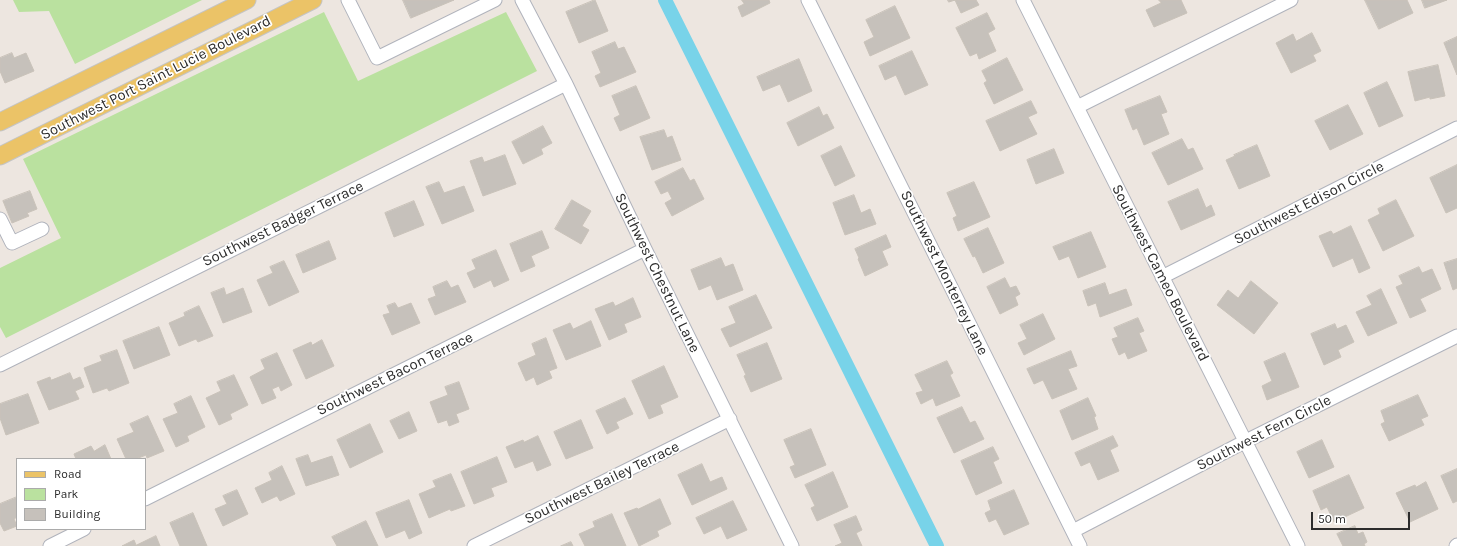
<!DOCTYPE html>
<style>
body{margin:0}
#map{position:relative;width:1457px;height:546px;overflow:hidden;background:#ede6e0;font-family:Karla,sans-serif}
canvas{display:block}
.legend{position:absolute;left:16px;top:458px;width:130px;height:72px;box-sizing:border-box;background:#fff;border:1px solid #ababab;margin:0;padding:5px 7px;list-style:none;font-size:12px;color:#2c2c2c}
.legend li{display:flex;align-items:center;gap:8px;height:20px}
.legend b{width:20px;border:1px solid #ababab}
.scale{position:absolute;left:1311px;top:512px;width:99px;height:18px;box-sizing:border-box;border:2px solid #2c2c2c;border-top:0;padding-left:5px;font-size:12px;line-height:14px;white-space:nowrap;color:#2c2c2c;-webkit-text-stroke:3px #fff;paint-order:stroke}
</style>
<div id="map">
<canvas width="1457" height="546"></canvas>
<ul class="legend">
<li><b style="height:5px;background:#ebc367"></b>Road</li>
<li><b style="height:11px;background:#bae19f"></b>Park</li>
<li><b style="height:11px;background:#c6c1bb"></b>Building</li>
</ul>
<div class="scale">50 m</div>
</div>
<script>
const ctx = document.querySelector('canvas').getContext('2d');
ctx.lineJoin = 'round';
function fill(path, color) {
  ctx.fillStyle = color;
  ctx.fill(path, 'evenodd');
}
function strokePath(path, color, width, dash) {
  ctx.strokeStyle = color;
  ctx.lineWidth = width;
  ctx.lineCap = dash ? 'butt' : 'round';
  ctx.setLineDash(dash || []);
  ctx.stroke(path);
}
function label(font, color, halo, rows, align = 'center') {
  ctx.font = font + ' Karla,sans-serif';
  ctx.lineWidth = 3.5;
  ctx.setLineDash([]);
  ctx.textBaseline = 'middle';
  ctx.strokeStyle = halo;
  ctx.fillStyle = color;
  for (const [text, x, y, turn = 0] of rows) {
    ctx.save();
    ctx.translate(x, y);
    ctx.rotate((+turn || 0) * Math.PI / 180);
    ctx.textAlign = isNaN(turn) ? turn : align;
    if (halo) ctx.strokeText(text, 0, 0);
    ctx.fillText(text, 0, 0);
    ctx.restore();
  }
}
fill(new Path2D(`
 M13,0H202L75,64L49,11L19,12Z
 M324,12L358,81L506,12L537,71L6,338L0,327V268L61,238L23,159Z`), '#bae19f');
strokePath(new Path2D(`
 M665,0L937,546`), '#78d3e9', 14);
const building = new Path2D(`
 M403,0H454L411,18Z
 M595,0L608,31L579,43L566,12Z
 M742,0H769L770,3L742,17L738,7L744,4Z
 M948,0H976L979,5L961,13L955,0L949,2Z
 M1159,0H1181L1187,13L1154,27L1146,10L1161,3Z
 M1365,0H1407L1413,13L1379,29Z
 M1422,0H1447L1425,8Z
 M895,6L910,38L870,56L864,42L874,37L866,20Z
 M987,13L995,29L988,33L996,51L979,59L977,53L970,56L956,28Z
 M1312,33L1321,51L1313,55L1316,61L1291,73L1276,43L1293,34L1296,41Z
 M1457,37V75L1444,43Z
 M615,42L618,49L624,47L636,72L600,87L595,76L601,73L592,52Z
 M912,51L928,85L905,95L896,75L885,80L879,66Z
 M12,53L14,58L26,53L34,71L5,83L0,71V58Z
 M1007,58L1023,90L994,104L984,83L987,81L982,71Z
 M799,59L812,91L788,102L780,84L763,91L757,77Z
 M1438,65L1445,96L1430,99V97L1415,101L1408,72Z
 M1387,82L1403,116L1379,127L1364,93Z
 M636,86L650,118L620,131L614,118L620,115L612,96Z
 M1160,96L1167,112L1161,114L1169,134L1144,145L1137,128L1133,130L1125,110Z
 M1031,101L1037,113L1028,117L1037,134L1000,151L986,121Z
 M1348,105L1363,134L1330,150L1315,121Z
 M819,107L823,116L827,114L834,128L798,146L787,123Z
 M543,126L552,143L541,149L543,154L523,164L512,142Z
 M664,130L667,138L672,136L681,160L652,170L640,137Z
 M1182,139L1188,150L1193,148L1203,169L1168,185L1152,153Z
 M1257,145L1270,176L1239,189L1226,160L1235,156L1234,155Z
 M841,146L855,176L835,186L821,156Z
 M1054,149L1064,173L1036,184L1027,160Z
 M505,155L516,184L483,196L470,161L482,157L484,162Z
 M1457,165V208L1446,213L1430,178Z
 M683,168L690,181L694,179L704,199L672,216L665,203L672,199L668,191L661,194L655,182Z
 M439,182L444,193L464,186L474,211L442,224L426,187Z
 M974,182L990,217L958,231L953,218L957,216L947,193Z
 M1198,189L1206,208L1211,205L1215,215L1181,230L1168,202Z
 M30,191L37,209L27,213L29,216L12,223L3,201Z
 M854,195L861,213L870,209L876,224L845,235L833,203Z
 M572,200L591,211L582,226L589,230L581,244L555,229Z
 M1396,200L1414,236L1383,251L1368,220L1380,214L1378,209Z
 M414,201L424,225L394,237L385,213Z
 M1351,226L1370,268L1359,273L1353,258L1333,267L1319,236L1331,231L1333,234Z
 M988,228L1004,263L983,273L975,256L973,257L964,239Z
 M542,231L549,248L531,256L535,266L521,272L510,244Z
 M1091,232L1106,267L1078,278L1069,256L1059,260L1053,247Z
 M886,235L891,247L882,251L888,265L865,276L858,259L859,258L855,249Z
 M329,241L336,259L303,273L296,255Z
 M496,250L509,280L494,287L491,280L474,288L467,273L476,269L472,260Z
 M721,258L725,267L733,264L743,290L717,300L711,285L699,290L691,270Z
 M1457,259V288L1453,290L1444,263Z
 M284,261L299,292L269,306L257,280L273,273L270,267Z
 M1419,267L1422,273L1432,269L1441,289L1420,299L1426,311L1410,318L1396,287L1403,284L1399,276Z
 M1005,278L1010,288L1016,286L1020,294L1015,297L1018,305L1000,314L987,287Z
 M447,281L451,288L458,285L466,302L435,315L428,299L436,296L433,287Z
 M1251,281L1278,303L1254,334L1217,305L1228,290L1238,298Z
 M1105,283L1109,295L1126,289L1132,305L1100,317L1096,303L1088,306L1083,291Z
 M224,288L226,295L243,288L252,312L223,323L211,293Z
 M1381,289L1397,323L1368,336L1356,312L1372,305L1367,296Z
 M756,295L772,328L730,347L721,329L736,323L729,307Z
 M633,298L641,317L624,324L627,332L609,340L595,309L613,302L615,306Z
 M395,303L398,308L411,303L420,323L392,335L383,315L390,313L387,306Z
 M199,306L213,336L198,342L196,339L179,346L169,323L185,316L184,313Z
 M1043,314L1055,339L1024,355L1018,343L1027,339L1020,325Z
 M1138,318L1144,331L1139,333L1147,351L1128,359L1125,352L1119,355L1112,339L1118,337L1114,328Z
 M591,321L601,346L566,360L553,330L570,323L573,329Z
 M1335,324L1337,329L1346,325L1354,342L1338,350L1341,357L1324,365L1311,334Z
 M159,327L170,355L134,369L123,341Z
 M546,338L557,368L549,371L552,378L537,385L534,377L526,381L518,363L536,355L532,344Z
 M322,340L334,366L306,379L293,350L311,342L312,345Z
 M767,343L782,379L751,392L744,376L746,375L737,355Z
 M117,350L129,383L109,391L107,388L93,393L84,368L102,361L100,356Z
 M1071,351L1077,366L1068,369L1077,389L1052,399L1043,380L1034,384L1027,369Z
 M277,353L292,385L281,391L279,386L272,389L276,398L262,404L250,377L265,369L261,360Z
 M1285,353L1299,387L1267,400L1262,386L1272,381L1264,362Z
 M947,361L953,373L950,375L960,396L936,406L933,398L921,404L916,393L923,391L915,375Z
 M664,366L678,397L660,405L663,413L649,419L632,381Z
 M70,373L73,380L80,377L84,387L75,391L79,399L49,410L37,382L50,377L51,380Z
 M234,375L248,405L230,414L232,419L219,425L206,398L221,391L217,382Z
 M459,382L469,409L456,414L459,422L449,426L447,420L438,423L430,402L448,395L445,387Z
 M28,394L39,423L6,435L0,418V404Z
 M1418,395L1428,416L1421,419L1424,425L1389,441L1381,424L1385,422L1381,411Z
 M191,396L205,427L187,436L189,441L176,447L163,419L178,413L174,404Z
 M625,398L633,414L616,422L619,428L607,434L596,411Z
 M1088,398L1096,416L1094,417L1098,429L1072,440L1060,411Z
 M962,407L970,423L975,421L984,439L954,453L937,418Z
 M409,412L417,431L399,439L390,421Z
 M148,416L164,451L147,458L146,455L136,459H126L117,439L134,432L130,424Z
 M581,420L593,448L566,459L554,432Z
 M370,424L383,452L350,468L337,440Z
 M811,429L826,465L795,478L790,467L795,465L784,440Z
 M538,436L551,465L537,471L533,461L515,468L506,447L523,440L524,442Z
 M1113,436L1118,446L1110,450L1119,471L1098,480L1090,462L1081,466L1075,453Z
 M1322,440L1334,467L1309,478L1297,452Z
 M105,445L111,459H76L74,454L91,446L94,451Z
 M993,447L999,459L993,462L1002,483L976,495L961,461Z
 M308,455L311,463L332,456L339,475L306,486L296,459Z
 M497,457L507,482L491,488L494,496L474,504L461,472Z
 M702,464L710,482L722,477L727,489L692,505L678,475Z
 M282,466L295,494L280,501L277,496L262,503L255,488L272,480L269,473Z
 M1457,469V501L1453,503L1441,476Z
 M833,472L848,507L817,521L811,508L815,506L805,485Z
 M451,474L465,506L451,511L450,509L429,518L419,494L436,487L433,481Z
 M1349,475L1364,508L1334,522L1327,507L1321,510L1313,491Z
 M1426,482L1438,509L1410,522L1396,493L1415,485L1416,487Z
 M237,490L248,514L223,526L215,509L227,504L223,496Z
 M1014,490L1029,524L1004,535L996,519L989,522L985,513L991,510L988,501Z
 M17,497V517L14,519L17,526L4,531L0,523V504Z
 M660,499L671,524L657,531L659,536L639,546L624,513L637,508L638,509Z
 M409,500L422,533L409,539L405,530L386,538L376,513Z
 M733,501L747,530L727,539L721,526L704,534L696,518Z
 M193,513L207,546H180L170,523Z
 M612,514L626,546H585L579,534L595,527L593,522Z
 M856,516L862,530L856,533L862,546H835L842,543L834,525Z
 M366,521L378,546H337L332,537Z
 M1355,526L1358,534L1363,532L1367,542L1364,544L1365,546H1343L1337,534Z
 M156,536L160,546H122L134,540L136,545Z
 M571,542L573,546H561Z`);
fill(building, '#c6c1bb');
strokePath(building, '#c9c2b9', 1);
const minor = new Path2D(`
 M348,0L377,58L495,0
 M522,0L566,84L645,249L792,546
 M808,0L1080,546
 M1023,0L1298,546
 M1077,107L1291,0
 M0,219L12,243L42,229
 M1162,277L1457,128
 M0,365L566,84
 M145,499L645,249
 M1073,531L1246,441L1457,336
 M50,546L84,529
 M474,546L730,419
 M1456,546L1457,545`);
const major = new Path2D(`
 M0,122L247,0
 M0,156L313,0`);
strokePath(minor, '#b0b3bc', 15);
strokePath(major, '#c4c4c4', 19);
strokePath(minor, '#fff', 13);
strokePath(major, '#ebc367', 17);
label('15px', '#2c2c2c', '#fff', [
 ["Southwest Port Saint Lucie Boulevard",156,78,-27],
 ["Southwest Edison Circle",1309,203,-27],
 ["Southwest Badger Terrace",283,224,-26],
 ["Southwest Chestnut Lane",657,273,64],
 ["Southwest Monterrey Lane",944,273,64],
 ["Southwest Cameo Boulevard",1160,273,63],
 ["Southwest Bacon Terrace",395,374,-26],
 ["Southwest Fern Circle",1264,433,-27],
 ["Southwest Bailey Terrace",602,483,-26]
]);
</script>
